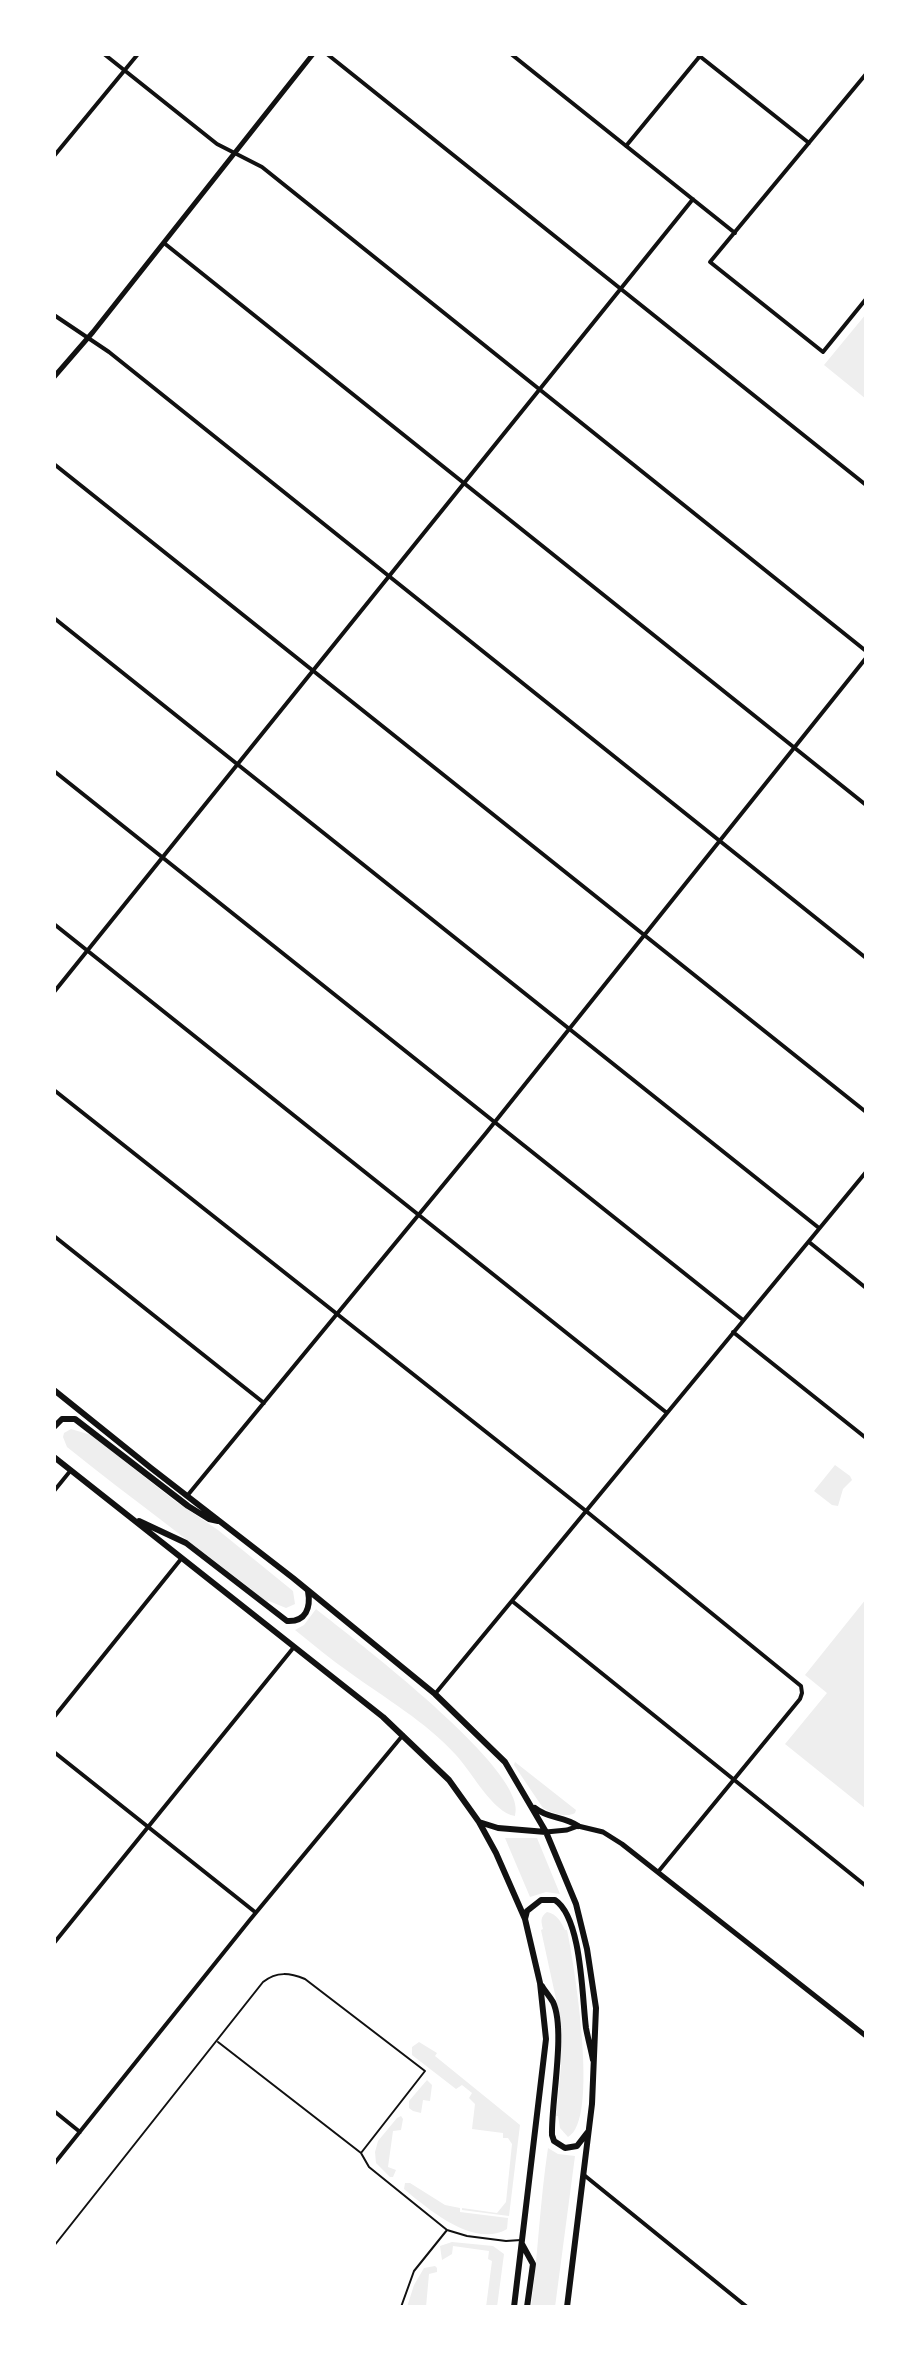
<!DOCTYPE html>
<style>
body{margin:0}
#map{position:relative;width:920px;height:2361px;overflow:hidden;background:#fff;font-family:Jost,sans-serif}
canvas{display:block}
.frame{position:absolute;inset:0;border:56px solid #fff;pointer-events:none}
</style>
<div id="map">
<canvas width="920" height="2361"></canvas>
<div class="frame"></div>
</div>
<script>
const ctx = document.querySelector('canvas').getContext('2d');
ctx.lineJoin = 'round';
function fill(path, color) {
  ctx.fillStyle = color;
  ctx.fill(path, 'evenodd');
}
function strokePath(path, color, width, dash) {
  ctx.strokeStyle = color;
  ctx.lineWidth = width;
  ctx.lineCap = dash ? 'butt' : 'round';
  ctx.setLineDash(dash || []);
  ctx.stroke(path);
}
fill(new Path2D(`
 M866,314V399L824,365Z
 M71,1429L91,1435L175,1501L218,1530L293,1591L295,1604L286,1608L269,1601L267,1602C201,1549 133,1500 67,1447L63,1437L64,1433Z
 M835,1465L850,1476L852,1480L843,1489L838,1506L832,1505L814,1491Z
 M866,1599V1809L785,1744L827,1693L805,1675Z
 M316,1609C351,1637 532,1773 515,1816C493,1813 472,1772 456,1755C425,1721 386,1699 349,1672C330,1659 313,1644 295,1630L304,1625Z
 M515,1762L576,1810L575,1813C567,1818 551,1813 543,1808L514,1765Z
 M505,1838H537L560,1894L546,1892L530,1897Z
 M547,1912C557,1914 561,1922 565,1930H567C574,1963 600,2121 568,2137L560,2128L558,2116H556L561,2067V2022L541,1930L543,1929C541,1921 540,1917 547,1912Z
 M419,2042L437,2053L435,2056L520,2125L509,2216L462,2210V2208L497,2213L506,2202L512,2144L508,2138H503V2133L472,2129L475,2104L469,2098L472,2093L462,2085L456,2089L412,2055V2047Z
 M427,2080L432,2085L430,2101L423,2100L421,2113L413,2111L409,2108V2101Z
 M401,2116L403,2119L401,2130L393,2131L388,2167L396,2170L393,2177H390L376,2163L375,2152L378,2141L397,2118Z
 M548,2148L558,2154L575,2156L555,2307H531C538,2254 540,2201 548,2148Z
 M405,2183H410L445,2205L460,2208V2212L508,2218L507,2229C474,2249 427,2208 404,2189Z
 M452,2242L493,2246L504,2254L497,2307H486L492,2261L488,2259L489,2251L453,2246L452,2254L442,2260L440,2246Z
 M435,2266L437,2268V2272L429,2274L426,2307H407L414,2285L424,2268Z`), '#eee');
strokePath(new Path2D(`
 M218,2042L361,2153L369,2167L447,2230L467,2236L506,2241L521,2240
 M54,2246L263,1982C277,1971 290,1973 305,1979L425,2071L361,2153
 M401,2307L414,2271L447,2230`), '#111', 2);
strokePath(new Path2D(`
 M104,54L217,144L262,167L866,651
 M327,54L866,485
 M511,54L735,233
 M697,54L809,143
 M866,74L710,262L823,352L866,299
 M626,146L700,56
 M54,156L138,54
 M164,243L866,805
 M54,315L109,352L866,958
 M54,464L866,1112
 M54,618L819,1228
 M54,771L743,1320
 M54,924L667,1413
 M54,992L693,199
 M54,1090L586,1511L801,1686L802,1693L800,1699L658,1872
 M54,1236L264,1403
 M809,1242L866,1288
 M733,1332L866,1438
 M54,1491L71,1470
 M187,1496L486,1133L866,658
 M512,1601L866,1886
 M435,1694L866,1172
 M54,1717L181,1559
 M54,1752L255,1912
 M54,1943L294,1647
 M54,2111L80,2132
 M54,2164L249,1921L403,1735
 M584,2175L747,2307`), '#111', 4);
strokePath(new Path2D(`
 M546,1832L567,1830L578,1826L603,1832L622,1844L866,2036`), '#111', 5);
strokePath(new Path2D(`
 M54,377L93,332L313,54`), '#111', 5);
strokePath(new Path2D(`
 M54,1390L151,1468L293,1578L435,1694L505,1762L546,1832L576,1904L587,1949L596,2008L592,2104L567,2307
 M54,1427L62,1419H75L188,1506L209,1519L218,1521
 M54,1457L383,1717L449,1780L479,1822L496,1853L525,1919L540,1983L546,2039L514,2307
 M139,1521L186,1543L287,1621C306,1622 311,1608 308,1591
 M535,1808C548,1819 564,1816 578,1826
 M479,1822L498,1828L546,1832
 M525,1919L527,1911L541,1900H555C582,1918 582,1998 586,2028C588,2039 591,2049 593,2060
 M542,1986C545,1991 550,1997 553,2002C566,2030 551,2102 552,2135L554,2141L565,2148L577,2146L587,2133
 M522,2244L533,2264L527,2307`), '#111', 6);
</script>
